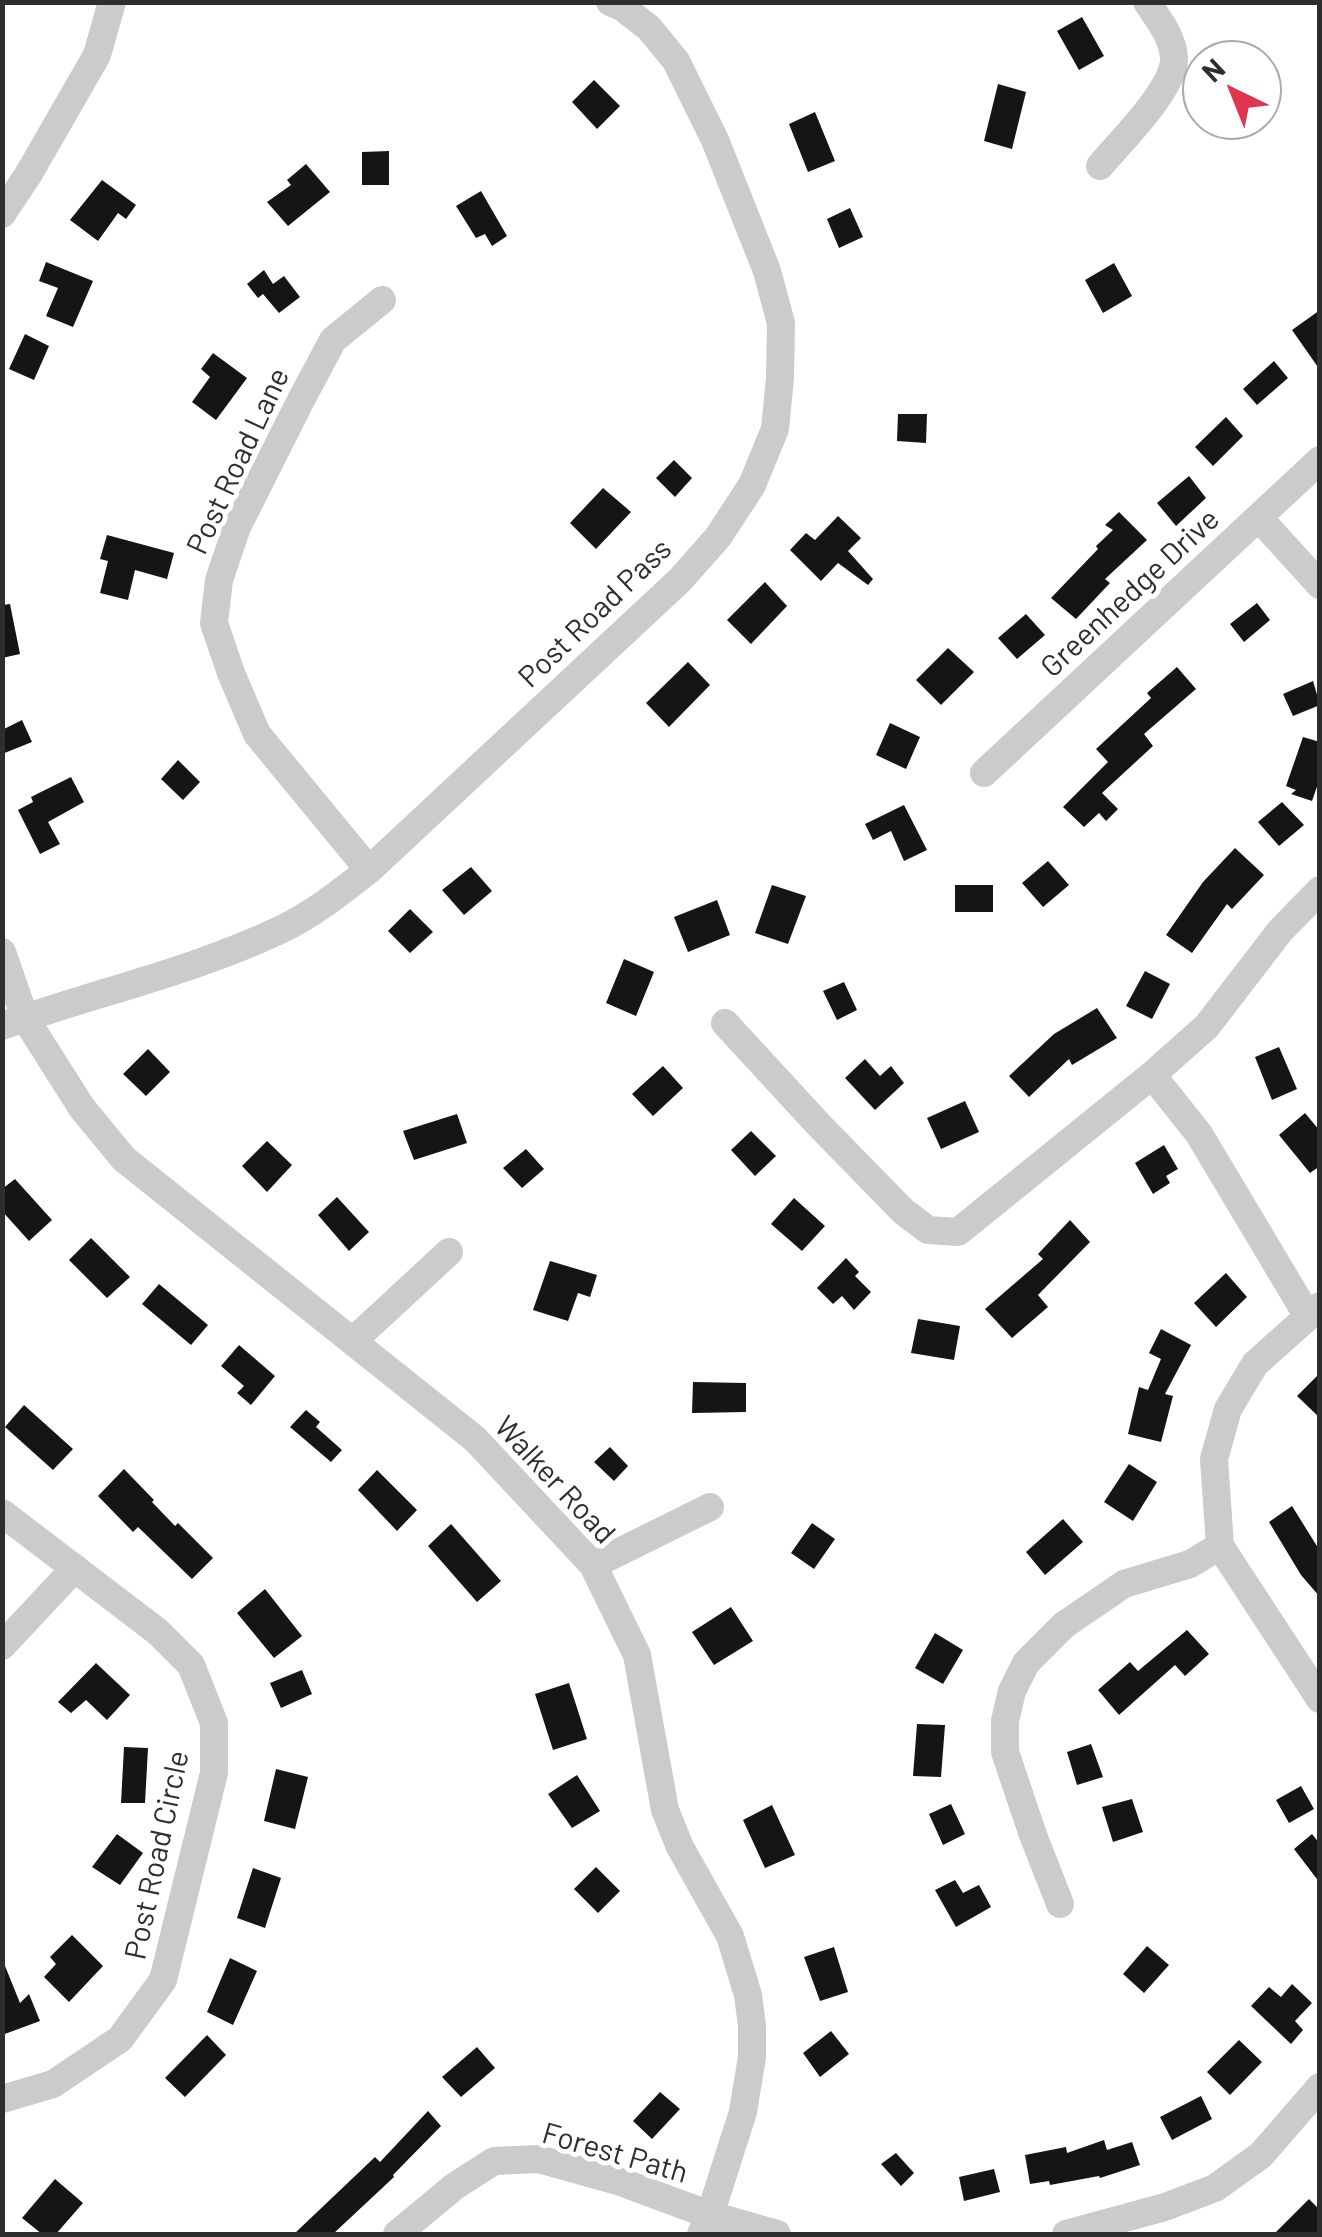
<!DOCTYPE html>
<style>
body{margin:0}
#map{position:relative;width:1322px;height:2237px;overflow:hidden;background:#fff;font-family:Barlow,sans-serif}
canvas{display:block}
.frame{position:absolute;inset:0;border:5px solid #2e2e2e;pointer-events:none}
.north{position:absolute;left:1182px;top:40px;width:100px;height:100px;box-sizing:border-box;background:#fff;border:2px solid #ababab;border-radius:50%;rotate:317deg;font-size:28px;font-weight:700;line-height:40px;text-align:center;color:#2e2e2e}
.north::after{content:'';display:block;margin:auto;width:35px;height:45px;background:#e0354e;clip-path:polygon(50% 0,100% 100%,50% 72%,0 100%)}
</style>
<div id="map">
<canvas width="1322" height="2237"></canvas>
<div class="frame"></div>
<div class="north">N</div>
</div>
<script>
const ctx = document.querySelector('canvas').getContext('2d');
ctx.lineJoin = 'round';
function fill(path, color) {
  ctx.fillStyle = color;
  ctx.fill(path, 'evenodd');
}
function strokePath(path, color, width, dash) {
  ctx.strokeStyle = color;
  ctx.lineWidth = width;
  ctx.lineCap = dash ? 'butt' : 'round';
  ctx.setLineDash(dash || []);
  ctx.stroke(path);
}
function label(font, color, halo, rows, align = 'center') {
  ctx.font = font + ' Barlow,sans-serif';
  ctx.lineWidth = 10;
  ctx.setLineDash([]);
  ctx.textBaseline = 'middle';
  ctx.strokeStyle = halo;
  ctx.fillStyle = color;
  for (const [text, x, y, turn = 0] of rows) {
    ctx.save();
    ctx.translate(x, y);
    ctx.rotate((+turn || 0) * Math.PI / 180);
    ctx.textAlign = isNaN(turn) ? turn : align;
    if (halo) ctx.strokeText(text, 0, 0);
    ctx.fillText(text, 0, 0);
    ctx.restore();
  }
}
fill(new Path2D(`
 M1082,17L1104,56L1079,70L1057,31Z
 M594,80L620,106L597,129L572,102Z
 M998,84L1026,92L1012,149L984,141Z
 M815,112L835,161L808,172L789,124Z
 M389,151V185H362V152Z
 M306,164L330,192L288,226L267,202L291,185L287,180Z
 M102,180L136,205L126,219L118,213L98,241L70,220Z
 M481,191L507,236L492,246L485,234L476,238L456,206Z
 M850,208L863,237L839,248L827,219Z
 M46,262L93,281L73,327L46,316L58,288L39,281Z
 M1114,263L1132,296L1103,313L1085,280Z
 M264,270L273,284L284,276L300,297L279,313L263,294L258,298L247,284Z
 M1320,310V370L1292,330Z
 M25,334L49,346L34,380L9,369Z
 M213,353L247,378L216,420L192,402L210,377L201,369Z
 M1274,361L1288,378L1257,405L1243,389Z
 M898,414H927L926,443L897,441Z
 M1226,417L1243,436L1213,466L1195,447Z
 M674,460L692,478L675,497L656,478Z
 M1189,476L1206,498L1176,526L1157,503Z
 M603,488L631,512L596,549L570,523Z
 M1119,512L1147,540L1105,579L1110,583L1076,619L1051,598L1098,549L1096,546L1113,530L1105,525Z
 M838,516L861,538L848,551L873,579L868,585L838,563L821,581L790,550L806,533L815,540Z
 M107,535L174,553L167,579L135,570L128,600L100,593L108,561L100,559Z
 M765,582L787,606L751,644L727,620Z
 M1257,603L1270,620L1244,642L1230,624Z
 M10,604L20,654L2,658V605Z
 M1026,614L1045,635L1017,659L998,638Z
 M948,648L974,672L941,705L916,680Z
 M688,662L710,685L669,727L646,703Z
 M1177,667L1196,689L1144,734L1153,746L1102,793L1118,809L1106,821L1099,813L1084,827L1063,807L1108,762L1096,749L1151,698L1147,693Z
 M1313,681L1320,705L1293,716L1283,694Z
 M22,720L32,742L2,754V730Z
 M890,723L920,737L906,769L876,755Z
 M1303,737L1320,742V778L1312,801L1291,794L1296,790L1286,786Z
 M178,760L200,782L183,800L161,779Z
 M71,777L84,802L48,822L60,844L40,854L18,810L33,802L31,797Z
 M1282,802L1304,825L1279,846L1258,822Z
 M904,805L927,850L904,861L891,831L873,840L865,824Z
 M1235,848L1264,875L1232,909L1227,904L1192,953L1166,935L1203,882Z
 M1048,861L1069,885L1043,907L1022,883Z
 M471,867L492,891L464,915L442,890Z
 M772,885L806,896L788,944L755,933Z
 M955,885H993V912H955Z
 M717,900L730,935L688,952L674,917Z
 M410,909L433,932L410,953L388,931Z
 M624,959L654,972L636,1016L606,1003Z
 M1145,971L1170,984L1152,1019L1126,1006Z
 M844,982L857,1010L837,1020L823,991Z
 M1097,1008L1117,1038L1072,1065L1069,1059L1029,1097L1009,1076L1054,1034Z
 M1279,1047L1297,1089L1272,1100L1255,1057Z
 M148,1049L170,1072L146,1096L123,1074Z
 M865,1059L880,1076L891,1066L904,1083L875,1110L845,1078Z
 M663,1066L683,1088L653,1116L632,1094Z
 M965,1101L979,1132L941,1149L927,1118Z
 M1305,1113L1320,1131V1166L1310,1173L1279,1135Z
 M457,1114L467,1143L414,1160L403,1131Z
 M751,1131L776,1156L755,1176L731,1150Z
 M267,1141L292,1165L267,1192L242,1166Z
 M1164,1145L1178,1169L1166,1176L1170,1183L1153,1194L1135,1163Z
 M526,1149L544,1169L522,1188L503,1168Z
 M15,1179L52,1220L29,1241L2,1211V1189Z
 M337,1197L369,1232L349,1251L318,1215Z
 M794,1198L825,1226L802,1251L771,1224Z
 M1070,1220L1090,1242L1038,1295L1048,1307L1012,1338L985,1309L1043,1259L1038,1254Z
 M91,1238L130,1277L107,1298L69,1260Z
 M846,1258L859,1272L855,1276L871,1292L854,1310L842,1296L833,1304L817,1288Z
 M550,1261L597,1275L590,1297L578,1293L568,1321L533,1310Z
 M1226,1273L1247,1297L1216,1327L1194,1303Z
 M159,1284L208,1325L191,1345L142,1304Z
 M918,1319L960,1326L954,1360L911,1353Z
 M1161,1329L1191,1345L1165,1394L1173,1396L1161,1442L1128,1434L1139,1387L1148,1390L1161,1359L1149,1353Z
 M239,1345L275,1376L251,1405L237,1393L244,1386L221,1366Z
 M1320,1373V1418L1297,1396Z
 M693,1382L746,1383V1412L692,1413Z
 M24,1405L73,1449L53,1470L5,1427Z
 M306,1410L320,1422L316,1427L342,1450L331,1462L290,1427Z
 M610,1447L628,1466L614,1481L594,1462Z
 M1129,1464L1157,1482L1133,1521L1104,1502Z
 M124,1469L154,1500L152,1502L175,1526L178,1523L213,1558L192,1579L138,1527L133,1532L98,1496Z
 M377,1470L417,1510L397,1531L358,1490Z
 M1292,1506L1320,1551V1597L1301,1575L1269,1522Z
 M1063,1519L1083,1542L1045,1575L1026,1552Z
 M812,1523L835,1539L814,1569L791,1553Z
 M451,1524L501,1581L477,1602L428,1546Z
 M265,1589L302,1636L274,1658L237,1613Z
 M731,1607L753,1641L714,1665L692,1632Z
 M1187,1630L1209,1654L1185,1676L1175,1665L1119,1715L1098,1690L1130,1662L1138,1671Z
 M935,1633L963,1650L943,1684L915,1668Z
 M96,1663L130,1695L107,1720L86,1700L71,1713L58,1702Z
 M302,1670L312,1694L281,1708L270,1683Z
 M569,1683L587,1739L553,1750L535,1694Z
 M917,1724L945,1725L941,1777L913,1776Z
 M1091,1744L1103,1777L1077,1785L1067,1752Z
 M124,1747L148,1748L145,1803H121Z
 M276,1769L308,1777L295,1829L264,1821Z
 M577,1775L600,1811L572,1828L548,1794Z
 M1301,1786L1314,1809L1289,1823L1276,1800Z
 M1132,1799L1143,1832L1113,1842L1102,1807Z
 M951,1804L965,1834L943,1845L929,1814Z
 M772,1805L795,1855L765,1868L743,1820Z
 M117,1834L143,1853L120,1885L92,1867Z
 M1312,1834L1320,1844V1883L1294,1849Z
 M596,1867L620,1891L598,1913L574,1889Z
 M253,1868L281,1878L265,1928L237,1918Z
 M955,1880L963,1893L979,1885L991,1907L956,1927L935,1890Z
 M72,1935L103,1966L69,2002L44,1977L56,1964L50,1957Z
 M1147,1946L1169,1965L1144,1993L1123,1974Z
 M834,1947L848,1992L820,2001L804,1957Z
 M230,1958L257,1971L233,2025L207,2012Z
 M3,1961L20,2003L29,1994L40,2021L2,2035Z
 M1292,1984L1312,2003L1295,2021L1303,2030L1291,2044L1251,2006L1269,1987L1281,1997Z
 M831,2031L849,2054L820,2077L803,2053Z
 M207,2035L226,2055L185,2097L165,2078Z
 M1239,2040L1262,2062L1230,2095L1207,2072Z
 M477,2047L495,2068L461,2097L442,2077Z
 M660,2092L680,2109L652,2139L633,2121Z
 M1201,2096L1212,2119L1172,2140L1160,2117Z
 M428,2111L441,2126L393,2175L394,2177L333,2234H294L375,2157L380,2162Z
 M1104,2140L1107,2150L1132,2142L1140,2165L1100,2178L1099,2176L1050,2185L1049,2181L1030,2184L1025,2155L1066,2147L1067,2153Z
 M896,2153L914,2173L901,2186L881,2164Z
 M994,2169L1000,2192L964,2201L959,2177Z
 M55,2179L83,2203L56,2234H42L22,2218Z
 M1309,2199L1320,2210V2234H1274Z`), '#151515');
strokePath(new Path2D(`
 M1100,166C1120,142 1175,88 1174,58C1173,37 1158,19 1147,2
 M2,214L28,175L97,55L112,2
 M1259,518L1320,585
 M984,773L1320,460
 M369,870L257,734L231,673L214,623L219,580L237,527L301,400L333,340L382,300
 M2,952L25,1018L82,1108L124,1159L475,1439L593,1565L637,1655L665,1810L680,1847L730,1936L748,1995L752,2026V2057L743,2112L710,2215L701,2234
 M725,1023L818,1124L903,1211L928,1230L958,1232L1152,1075
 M2,1026C94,993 191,972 280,930C312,915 341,892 369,870L680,580L718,537L752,485L775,429L780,378L781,323L767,271L715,140L676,61L649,28L622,7L610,2
 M1320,1306L1255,1364L1228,1409L1214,1459L1220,1546L1320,1699
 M1307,1315L1199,1134L1152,1075L1207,1026L1280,931L1320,890
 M354,1340L449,1252
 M2,1513L158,1632L191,1665L214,1723V1773L163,1980L120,2039L53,2084L2,2099
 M593,1565L710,1507
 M2,1646L75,1568
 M1060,1904L1033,1835L1005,1752V1721L1012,1691L1026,1663L1064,1625L1124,1584L1190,1564L1220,1546
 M397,2234L455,2186L494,2161L539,2159L621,2182L710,2215L777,2234
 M1066,2234L1165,2207L1215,2188L1261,2155L1320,2087`), '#cbcbcb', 28);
label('30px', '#2e2e2e', '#fff', [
 ["Post Road Lane",238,461,-65],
 ["Greenhedge Drive",1130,593,-43],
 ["Post Road Pass",595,613,-44],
 ["Walker Road",555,1480,47],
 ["Post Road Circle",157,1855,-78],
 ["Forest Path",615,2153,16]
]);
</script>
